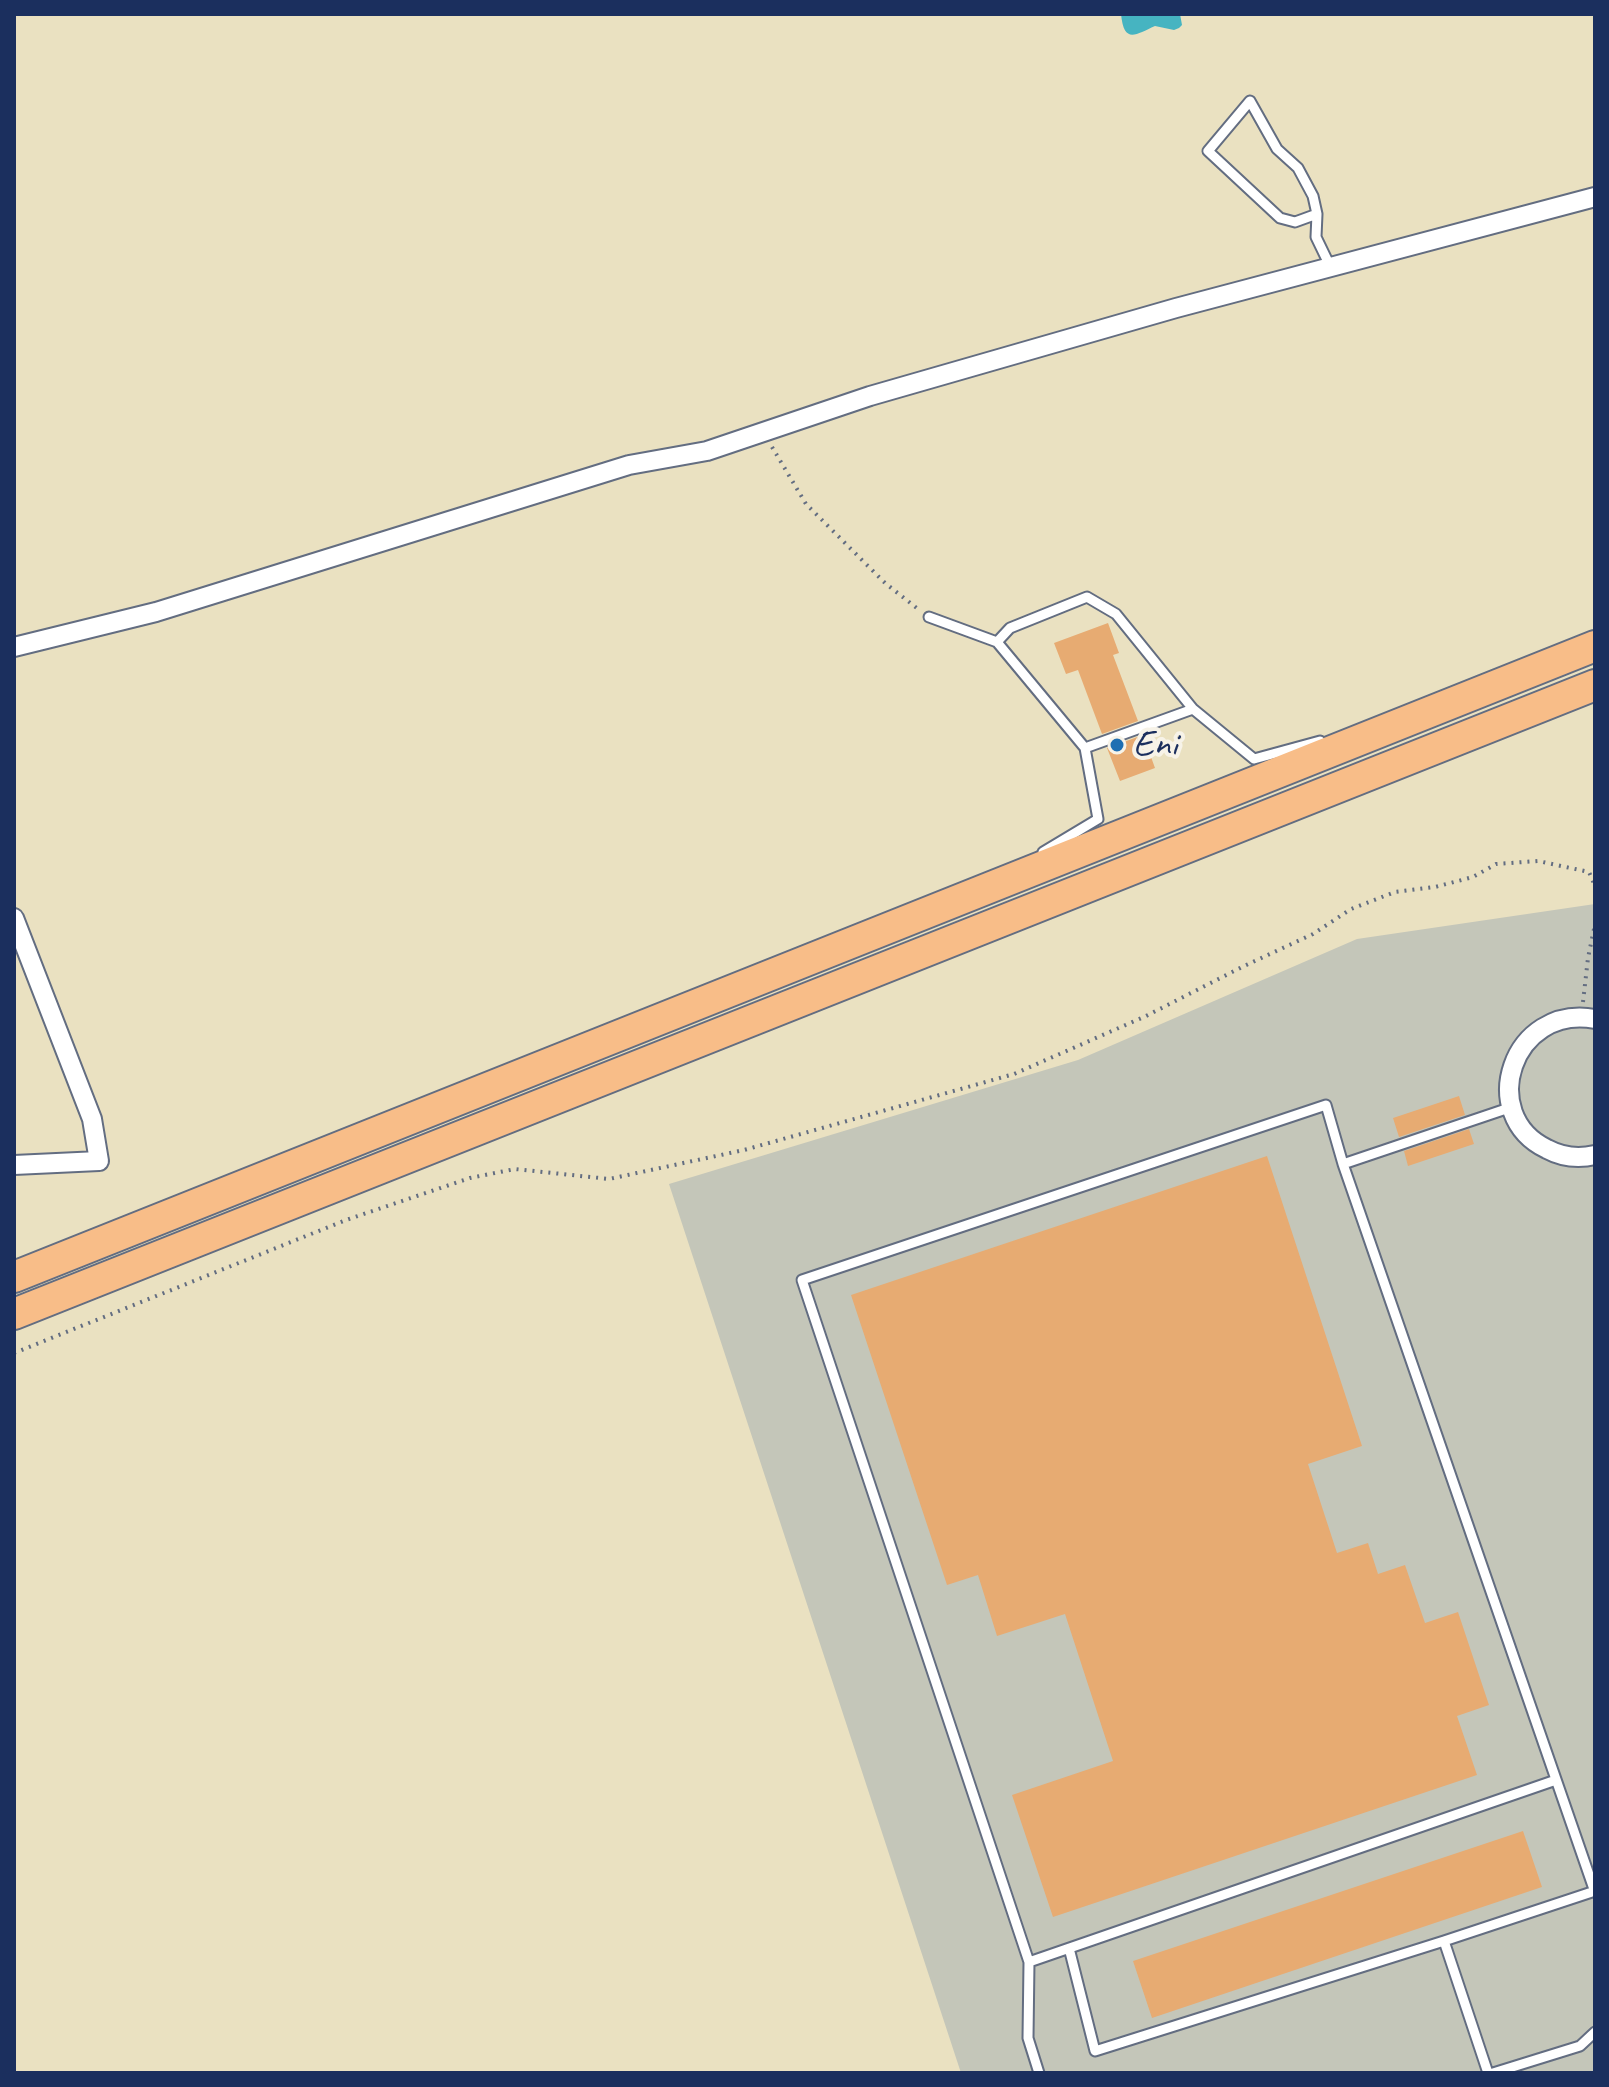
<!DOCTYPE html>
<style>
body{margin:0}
#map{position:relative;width:1609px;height:2087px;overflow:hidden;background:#eae1c1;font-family:Caveat,sans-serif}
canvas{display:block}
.frame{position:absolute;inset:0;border:16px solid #1b2f5e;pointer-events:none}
</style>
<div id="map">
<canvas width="1609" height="2087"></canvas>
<div class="frame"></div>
</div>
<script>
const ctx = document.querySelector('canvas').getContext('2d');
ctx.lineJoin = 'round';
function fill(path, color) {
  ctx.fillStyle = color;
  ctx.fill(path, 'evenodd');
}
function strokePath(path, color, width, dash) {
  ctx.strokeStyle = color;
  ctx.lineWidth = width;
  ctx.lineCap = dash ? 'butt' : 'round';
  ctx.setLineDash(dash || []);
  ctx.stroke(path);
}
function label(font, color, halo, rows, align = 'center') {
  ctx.font = font + ' Caveat,sans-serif';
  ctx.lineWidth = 8;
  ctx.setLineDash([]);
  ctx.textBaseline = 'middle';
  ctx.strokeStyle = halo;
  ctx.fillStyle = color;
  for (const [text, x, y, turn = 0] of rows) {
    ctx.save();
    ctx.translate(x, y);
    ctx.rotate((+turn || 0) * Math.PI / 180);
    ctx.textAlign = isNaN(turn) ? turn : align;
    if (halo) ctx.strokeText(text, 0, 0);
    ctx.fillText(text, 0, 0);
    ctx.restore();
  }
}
fill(new Path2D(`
 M1595,904V2073H961L669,1184L1078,1060L1357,939Z`), '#c4c6b9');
fill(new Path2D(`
 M1121,14H1180L1182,25L1179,28L1174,30L1155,26C1135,35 1124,44 1121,14Z`), '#46b4c1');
fill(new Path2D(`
 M1108,623L1119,653L1113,655L1138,721L1102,734L1078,670L1066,674L1054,643Z
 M1143,735L1155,768L1120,781L1107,748Z
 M1459,1096L1465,1115L1399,1137L1393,1118Z
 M1469,1129L1474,1144L1408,1166L1404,1151Z
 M1267,1156L1362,1446L1308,1464L1337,1553L1368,1543L1378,1574L1405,1565L1425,1623L1458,1612L1489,1705L1457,1716L1477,1775L1053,1917L1012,1795L1113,1761L1065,1614L997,1636L978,1575L947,1585L851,1295Z
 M1523,1831L1542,1887L1152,2018L1133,1961Z`), '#e7ab72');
const service = new Path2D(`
 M1317,214L1295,222L1280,218L1208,151L1250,101L1277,149L1298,168L1313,196L1317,214L1316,237L1330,266
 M929,617L997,642
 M1085,748L997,642L1010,628L1087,597L1116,614L1193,709
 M1043,852L1098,819L1085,748L1193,709L1254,759L1320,741
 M1343,1164L1512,1107
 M1556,1780L1029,1962L802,1280L1326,1105L1343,1164L1595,1892
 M1444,1941L1488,2073
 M1069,1948L1095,2051L1444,1941L1595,1891
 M1029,1962L1028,2038L1039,2073
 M1493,2073L1580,2046L1595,2032`);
const minor = new Path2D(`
 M14,647L156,612L629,465L707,451L870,396L1176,308L1595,197
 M14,918L92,1119L99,1161L14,1165
 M1595,1019C1512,1004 1476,1115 1547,1149C1562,1157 1578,1159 1595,1155`);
const trunk = new Path2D(`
 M14,1277L1595,646
 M14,1314L1595,685`);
strokePath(service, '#636d81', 13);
strokePath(minor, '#636d81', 22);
strokePath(trunk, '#636d81', 34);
strokePath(new Path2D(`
 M772,447L806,504L885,583L918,609
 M1583,1002L1588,958L1595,924
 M14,1353L346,1220L470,1178L515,1169L609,1179L744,1150L1014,1074L1146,1016L1242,967L1313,934L1351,909L1395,892L1435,887L1473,877L1496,864L1538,861L1589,872L1595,886`), '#636d81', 4, [2, 6]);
strokePath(service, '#fff', 9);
strokePath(minor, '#fff', 18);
strokePath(trunk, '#f8bd88', 30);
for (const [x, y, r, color] of [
 [1117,745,8,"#1f6fb2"]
]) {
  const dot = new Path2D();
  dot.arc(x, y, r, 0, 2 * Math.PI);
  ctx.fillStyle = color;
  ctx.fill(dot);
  strokePath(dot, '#f7f3e8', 3);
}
label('38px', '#1b2f5e', '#f7f3e8', [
 ["Eni",1133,745]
], 'left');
</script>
